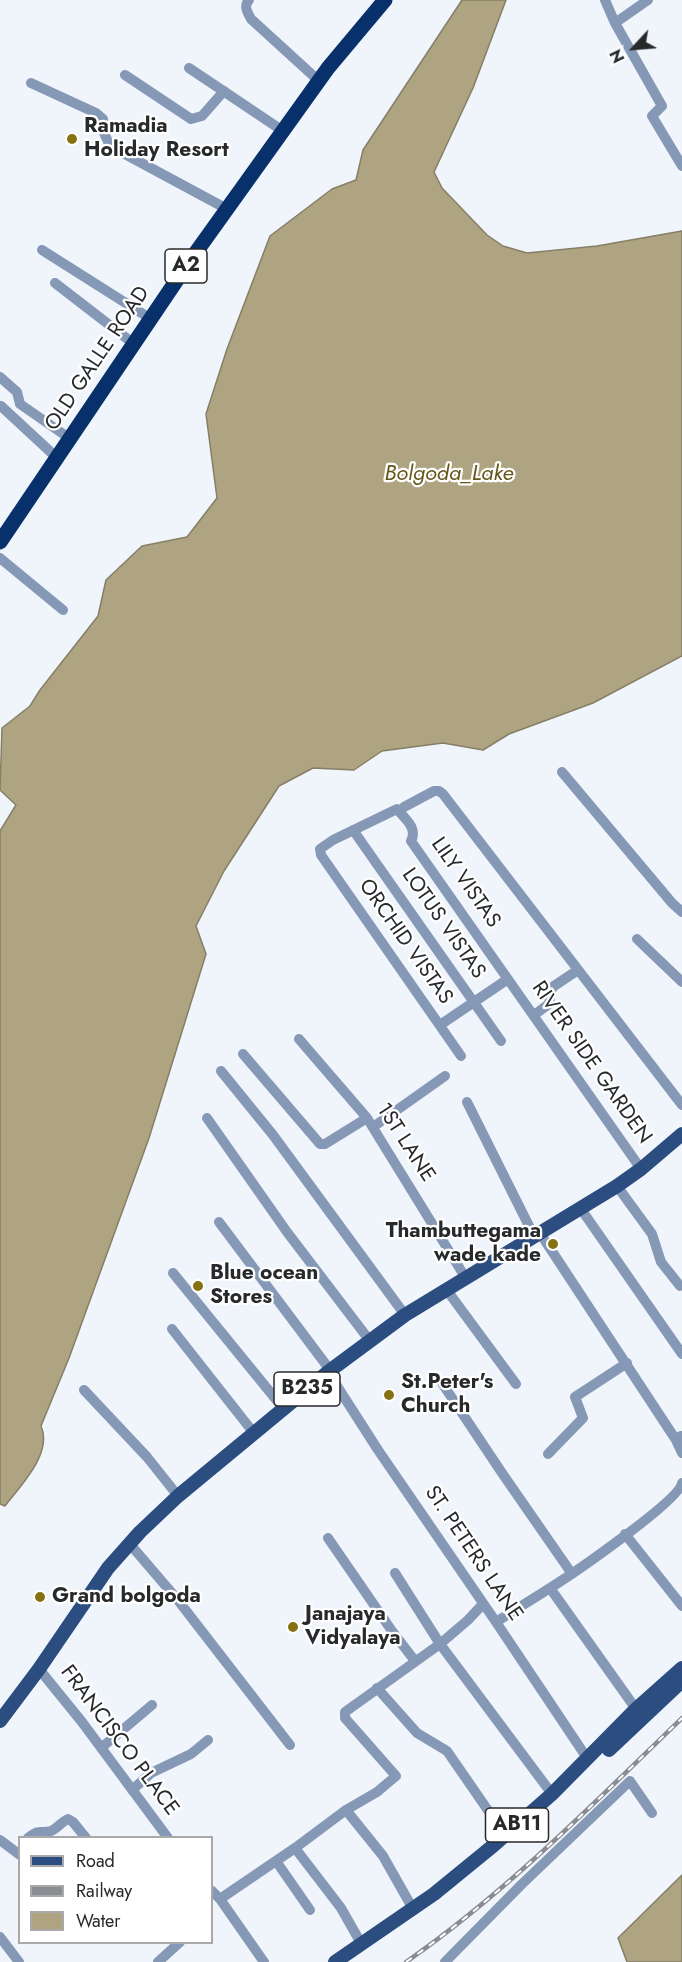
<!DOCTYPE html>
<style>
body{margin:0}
#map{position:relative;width:682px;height:1962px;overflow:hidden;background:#f0f4fb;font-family:Jost,sans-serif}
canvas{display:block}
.legend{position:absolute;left:18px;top:1836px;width:195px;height:108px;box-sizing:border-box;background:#fff;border:2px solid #a9a9aa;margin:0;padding:8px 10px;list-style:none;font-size:18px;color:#27292b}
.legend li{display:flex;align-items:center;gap:12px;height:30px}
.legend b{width:30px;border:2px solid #a9a9aa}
.north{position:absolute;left:604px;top:18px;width:60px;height:60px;-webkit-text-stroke:4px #fff;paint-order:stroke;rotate:244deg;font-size:16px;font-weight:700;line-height:24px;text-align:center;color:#27292b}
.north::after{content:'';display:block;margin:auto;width:21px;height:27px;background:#27292b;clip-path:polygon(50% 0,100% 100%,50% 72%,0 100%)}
</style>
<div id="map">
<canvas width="682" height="1962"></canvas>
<ul class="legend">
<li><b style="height:8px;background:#2b4d80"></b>Road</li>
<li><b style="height:8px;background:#898c91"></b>Railway</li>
<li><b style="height:16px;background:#aea481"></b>Water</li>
</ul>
<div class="north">N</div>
</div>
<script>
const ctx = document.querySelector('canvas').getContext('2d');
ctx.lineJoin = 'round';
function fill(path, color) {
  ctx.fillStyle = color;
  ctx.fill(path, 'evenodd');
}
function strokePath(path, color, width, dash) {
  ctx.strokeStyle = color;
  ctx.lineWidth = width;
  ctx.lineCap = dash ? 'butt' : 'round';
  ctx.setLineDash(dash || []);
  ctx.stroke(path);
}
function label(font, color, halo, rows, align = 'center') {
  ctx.font = font + ' Jost,sans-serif';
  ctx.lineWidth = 4.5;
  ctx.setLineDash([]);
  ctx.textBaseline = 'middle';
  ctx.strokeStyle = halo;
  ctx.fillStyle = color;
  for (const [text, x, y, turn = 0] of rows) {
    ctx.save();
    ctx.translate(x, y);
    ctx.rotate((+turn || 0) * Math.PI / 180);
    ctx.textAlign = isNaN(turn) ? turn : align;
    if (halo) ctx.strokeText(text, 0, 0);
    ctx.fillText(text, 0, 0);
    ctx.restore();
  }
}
const water = new Path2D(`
 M462,0H506L473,88L434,172L442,188L487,235L503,246L527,253L597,246L682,231V656L593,703L509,734L483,750L443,743L382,751L354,770L313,768L279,786L224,871L196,926L206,954L149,1138L69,1358L41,1426C53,1453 21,1485 5,1506L0,1504V831L16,805L0,790L2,728L30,706L40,690L98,616L106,580L142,546L187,537L217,498L206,414L227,349L270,236L332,189L356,180L363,150Z
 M682,1875V1962H627L618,1938Z`);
fill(water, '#aea481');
strokePath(water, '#867f67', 1.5);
strokePath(new Path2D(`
 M249,0C243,6 248,13 251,19L319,81
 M605,0L615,23L662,106L652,116L682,166
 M615,23L648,0
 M189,68L283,131
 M125,75L191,119L202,116L224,91
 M31,83L96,113L103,119L104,133L110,146L227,209
 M42,250L151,319
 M55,283L134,344
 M0,377L17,392L20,404L69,438
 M1,406L56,457
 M0,558L63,610
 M562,772L672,903L682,912
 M404,807L434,791H439L443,794L682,1105
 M353,830L501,1041
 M637,939L682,982
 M534,1015L549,1004L551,990L554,986L578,970
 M440,1025L508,979
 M299,1039L367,1118L465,1277
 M243,1054L320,1144H325L367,1118
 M461,1056L321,855L320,849L333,840L397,809C405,819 418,828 411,841L641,1169
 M221,1071L273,1135L405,1315
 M467,1102L534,1236
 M207,1118L287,1232L370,1341
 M373,1127L445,1076
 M617,1186L652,1234L661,1262L680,1286
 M581,1209L682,1354
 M219,1222L330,1370
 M540,1233L676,1440
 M173,1273L283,1408
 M446,1289L516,1384
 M172,1329L253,1432
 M328,1372L378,1450L496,1622L587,1758
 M442,1383L502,1473L572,1574
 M84,1390L147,1457L178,1496
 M681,1436L676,1440L682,1453
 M548,1454L583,1418L575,1397L627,1363
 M625,1534L682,1606
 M328,1538L392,1631L415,1661
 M129,1543L177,1599L290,1745
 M395,1573L440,1644L552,1794
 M496,1622L550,1588
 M39,1669L82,1722L168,1838
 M377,1688L417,1733L447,1751L505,1835
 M636,1709L550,1588C571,1575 679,1501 682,1483
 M101,1748L152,1705
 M132,1790L151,1773L191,1754L208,1740
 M346,1810L383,1856L413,1909
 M28,1838C41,1828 39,1834 51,1831C57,1829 61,1822 68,1819L73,1822L86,1838
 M0,1840L20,1855
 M295,1848L341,1908L362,1945
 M276,1861L310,1910
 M212,1891L220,1899L264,1962
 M220,1899L295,1848L346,1810L377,1792L396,1776L345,1718V1712L440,1644L468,1620L483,1604
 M0,1937L19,1962
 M158,1962L180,1942
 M445,1962L522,1884L630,1781L652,1813`), '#8599b7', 10);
strokePath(new Path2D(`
 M0,1721L39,1669L108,1568L140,1532L178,1496L328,1372L405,1315L617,1186L641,1169L682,1134
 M609,1750L682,1681
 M335,1962L434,1894L494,1845L552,1794L636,1709L682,1668`), '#2b4d80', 14);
strokePath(new Path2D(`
 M0,542L189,262L328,68L385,0`), '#08316b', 15);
const rail = new Path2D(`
 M406,1962C507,1892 594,1803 682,1718`);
strokePath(rail, '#898c91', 4.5);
strokePath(rail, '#fff', 2, [7]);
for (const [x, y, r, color] of [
 [72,139,6,"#877213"],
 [553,1244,6,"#877213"],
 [198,1286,6,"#877213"],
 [389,1395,6,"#877213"],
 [40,1597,6,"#877213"],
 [293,1627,6,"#877213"]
]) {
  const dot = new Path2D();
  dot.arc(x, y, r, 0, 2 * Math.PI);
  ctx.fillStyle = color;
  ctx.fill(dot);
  strokePath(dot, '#fff', 2);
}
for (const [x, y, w] of [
 [186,266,42],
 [307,1389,66],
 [517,1825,63]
]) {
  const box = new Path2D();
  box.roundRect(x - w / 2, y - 17, w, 34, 4.5);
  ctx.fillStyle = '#fff';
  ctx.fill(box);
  strokePath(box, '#27292b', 1.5);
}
label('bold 20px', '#27292b', null, [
 ["A2",186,266],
 ["B235",307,1389],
 ["AB11",517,1825]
]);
label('bold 21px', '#27292b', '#fff', [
 ["Ramadia",84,127],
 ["Holiday Resort",84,151],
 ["Thambuttegama",541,1232,"right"],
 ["wade kade",541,1256,"right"],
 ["Blue ocean",210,1274],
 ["Stores",210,1298],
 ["St.Peter's",401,1383],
 ["Church",401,1407],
 ["Grand bolgoda",52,1597],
 ["Janajaya",305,1615],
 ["Vidyalaya",305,1639]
], 'left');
label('21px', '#27292b', '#fff', [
 ["OLD GALLE ROAD",98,359,-56],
 ["LILY VISTAS",465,883,55],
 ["LOTUS VISTAS",443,924,55],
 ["ORCHID VISTAS",405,942,55],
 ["RIVER SIDE GARDEN",591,1063,55],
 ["1ST LANE",405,1143,57],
 ["ST. PETERS LANE",473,1554,56],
 ["FRANCISCO PLACE",119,1741,53]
]);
label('italic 22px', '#655619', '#fff', [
 ["Bolgoda_Lake",449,475]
]);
</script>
